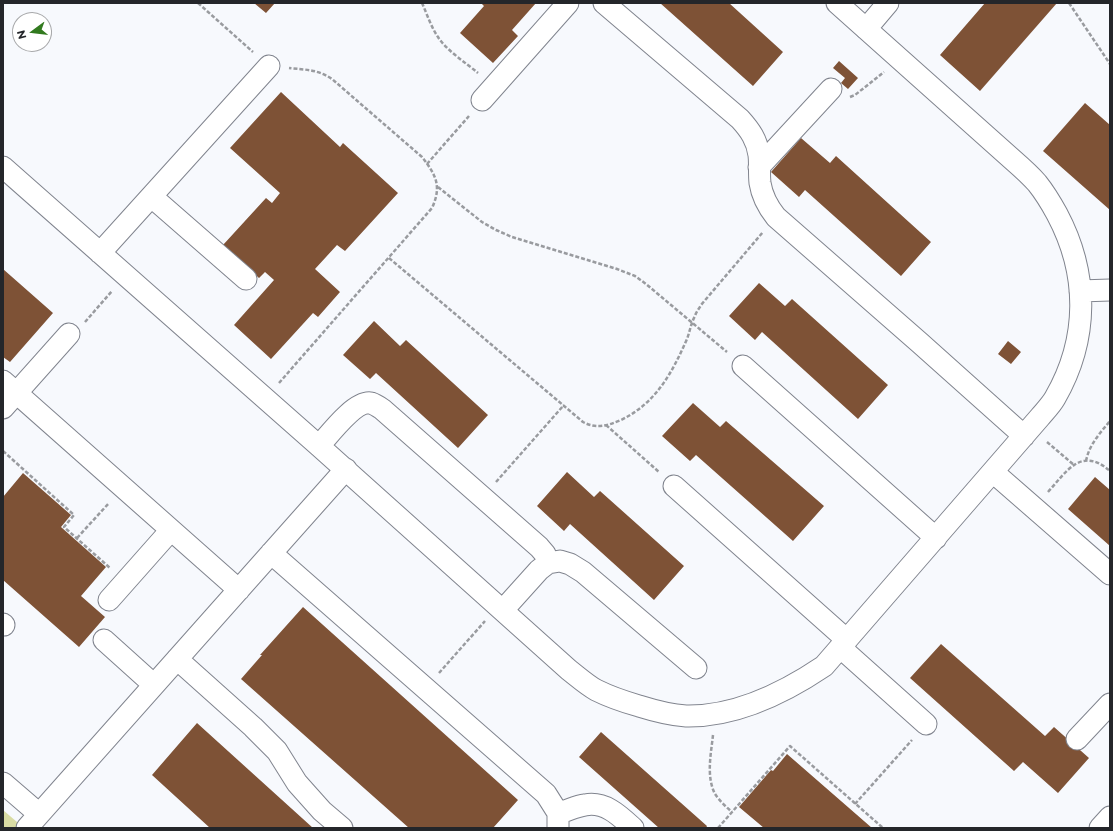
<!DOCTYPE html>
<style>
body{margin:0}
#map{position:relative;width:1113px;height:831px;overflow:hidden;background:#f7f9fd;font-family:Montserrat,sans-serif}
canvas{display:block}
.frame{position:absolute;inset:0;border:4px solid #24262a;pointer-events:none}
.north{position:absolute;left:12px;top:12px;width:40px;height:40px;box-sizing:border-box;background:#fff;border:1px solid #a7a8aa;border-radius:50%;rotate:255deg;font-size:11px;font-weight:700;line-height:16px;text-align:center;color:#24262a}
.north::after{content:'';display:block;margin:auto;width:14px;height:18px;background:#327a1f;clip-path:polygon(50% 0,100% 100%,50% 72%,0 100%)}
</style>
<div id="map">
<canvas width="1113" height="831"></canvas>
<div class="frame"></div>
<div class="north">N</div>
</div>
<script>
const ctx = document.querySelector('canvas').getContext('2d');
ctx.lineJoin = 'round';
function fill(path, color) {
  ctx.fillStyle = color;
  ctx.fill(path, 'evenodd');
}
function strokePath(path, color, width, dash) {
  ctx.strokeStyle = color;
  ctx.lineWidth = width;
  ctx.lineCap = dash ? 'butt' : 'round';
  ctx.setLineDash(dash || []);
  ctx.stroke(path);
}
fill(new Path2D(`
 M3,810L24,828H3Z`), '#d9dca5');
fill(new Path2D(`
 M254,3H275L266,13Z
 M481,3H536L512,30L518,36L493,63L460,33L484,6Z
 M660,3H729L783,52L753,86Z
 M985,3H1057L980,91L940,55Z
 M839,61L858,78L848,89L841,83L845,78L833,68Z
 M281,92L340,147L343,143L398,193L345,251L337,245L315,269L340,292L318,317L313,313L271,359L234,325L274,280L265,272L259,278L223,245L266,198L272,203L280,193L230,148Z
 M1085,103L1110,125V210L1043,151Z
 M801,138L830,163L836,156L931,242L901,276L805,190L799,197L771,172Z
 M3,269L53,313L10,362L3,357Z
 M759,283L785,306L792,299L888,385L858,419L762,332L755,340L729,316Z
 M374,321L400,346L406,340L488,415L458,448L376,373L370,379L343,355Z
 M1008,341L1021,352L1011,364L998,354Z
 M693,403L720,427L726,421L824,506L793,541L696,455L690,461L662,436Z
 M567,472L594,497L600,491L684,566L654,600L570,524L564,531L537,506Z
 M23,473L71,515L61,527L106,567L81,596L105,617L79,647L3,580V497Z
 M1095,477L1110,490V546L1068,509Z
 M303,607L518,800L493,828H409L241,679L262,655H260Z
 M941,644L1045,736L1054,727L1089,758L1058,793L1023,762L1014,771L910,678Z
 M197,723L313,828H210L152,775Z
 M601,732L707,826L706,828H659L579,757Z
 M787,754L872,828H764L739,807L771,770L773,771Z`), '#7e5236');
const minor = new Path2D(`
 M604,3L740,119C750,130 757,140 759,155C760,164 759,174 760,183C762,196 768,207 776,217L920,343L1024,436
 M866,29L888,3
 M482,100L568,3
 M3,167L319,446L569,670C578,677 587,685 596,690C610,697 625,702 639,706C655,711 670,715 686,716C736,717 784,693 824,666L1040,417C1045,411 1051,405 1055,398C1089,339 1089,274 1057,214C1051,203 1045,193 1037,183C1030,175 1021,167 1013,160L837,3
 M759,167L831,89
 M152,197L246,279
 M100,253L269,66
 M1080,291L1110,290
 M743,366L936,538
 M3,381L239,590
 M3,408L69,334
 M319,446C329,435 355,400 371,403C374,404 379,407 382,409L539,547L545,554L548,563
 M993,472L1110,574
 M674,486L847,640
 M271,553L546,794L558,813V828
 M109,600L171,530
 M503,610L539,570L548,563L560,561L570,564L583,572L696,668
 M3,624L4,625
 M104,640L154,685
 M841,648L926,724
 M177,659L253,727L277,751L297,783L322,811L342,828
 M1077,739L1110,704
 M3,783L39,814
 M558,813C567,811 576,806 585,805C605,801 620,816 633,828
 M27,828L346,469
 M1100,828L1110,817`);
strokePath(minor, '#80848e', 23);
strokePath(new Path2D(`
 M198,3L253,52
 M422,3C427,14 431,27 438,37C446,50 466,63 478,73
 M1069,3L1110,64
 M850,97L855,95L884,72
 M427,164L469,116
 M438,187L482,222L496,230L512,237L617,269L635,276L646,284L727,352
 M389,258L583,422C596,429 607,426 621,420C656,403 672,373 687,339C690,331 691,323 695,316C696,312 699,309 701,305L763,232
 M85,322L112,291
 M279,383L432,208C442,186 436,175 422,157L332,79C317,69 306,70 289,68
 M606,425L659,472
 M1047,442L1074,465
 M3,451L74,515L64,527L110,568
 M1086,461C1089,445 1100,433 1110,421
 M496,482L564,405
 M1048,492C1067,471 1081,446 1110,471
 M77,538L109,503
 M439,673L485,621
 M713,735C711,754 706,776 715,794C719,800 726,807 732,812
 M855,804L912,740
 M718,828L790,746L883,828`), '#999b9f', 2.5, [4, 2]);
strokePath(minor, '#fff', 21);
</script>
